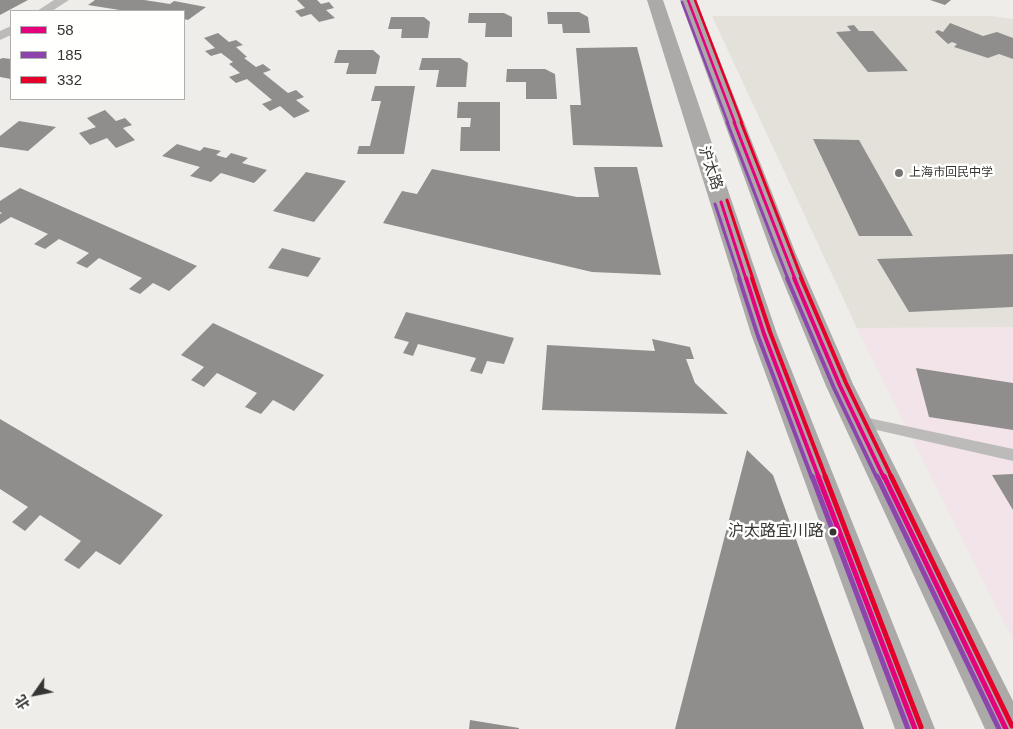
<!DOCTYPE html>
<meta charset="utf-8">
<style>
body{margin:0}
#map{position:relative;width:1013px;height:729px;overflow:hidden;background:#eeedea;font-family:Helvetica,"Noto Sans SC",sans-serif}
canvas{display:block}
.legend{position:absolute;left:10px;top:10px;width:175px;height:90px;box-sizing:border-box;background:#fffffe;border:1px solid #aeaead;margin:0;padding:6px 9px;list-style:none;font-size:15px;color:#353533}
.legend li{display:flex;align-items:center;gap:10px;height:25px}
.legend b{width:25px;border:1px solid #aeaead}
.north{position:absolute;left:10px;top:669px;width:50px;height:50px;-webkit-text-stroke:4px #fffffe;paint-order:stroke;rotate:237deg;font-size:14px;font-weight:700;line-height:20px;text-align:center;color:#353533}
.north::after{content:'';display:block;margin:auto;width:18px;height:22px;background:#353533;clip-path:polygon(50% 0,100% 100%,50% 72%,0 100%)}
</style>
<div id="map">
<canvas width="1013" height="729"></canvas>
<ul class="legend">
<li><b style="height:6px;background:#e5007d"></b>58</li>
<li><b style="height:6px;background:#8e44ad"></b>185</li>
<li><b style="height:6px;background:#e4002b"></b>332</li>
</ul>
<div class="north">北</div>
</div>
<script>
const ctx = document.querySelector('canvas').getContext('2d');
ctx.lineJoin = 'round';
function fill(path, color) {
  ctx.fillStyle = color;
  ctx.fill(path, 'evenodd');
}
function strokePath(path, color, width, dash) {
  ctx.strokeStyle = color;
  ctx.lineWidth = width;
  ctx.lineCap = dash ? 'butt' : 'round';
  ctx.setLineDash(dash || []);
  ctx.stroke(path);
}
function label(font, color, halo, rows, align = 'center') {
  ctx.font = font + ' Helvetica,"Noto Sans SC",sans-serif';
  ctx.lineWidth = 5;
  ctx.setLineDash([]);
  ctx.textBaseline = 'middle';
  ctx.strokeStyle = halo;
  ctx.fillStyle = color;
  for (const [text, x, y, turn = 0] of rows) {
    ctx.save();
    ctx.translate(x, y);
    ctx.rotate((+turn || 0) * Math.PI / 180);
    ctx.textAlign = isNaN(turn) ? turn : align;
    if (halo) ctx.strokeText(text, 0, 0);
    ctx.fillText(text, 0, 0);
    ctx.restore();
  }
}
fill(new Path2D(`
 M1013,327V640L857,328Z`), '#f2e4e8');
fill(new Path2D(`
 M712,16H992L1013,19V327L857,328Z`), '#e3e1d9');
fill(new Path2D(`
 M0,0H28L0,15Z
 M95,0H144L170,4L174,1L206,7L188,20L184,19V11H126L88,5Z
 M297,0H317L321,4L329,2L334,8L326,10L335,18L319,22L311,14L301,17L295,11L305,8Z
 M930,0H951L945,5Z
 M547,12H579L588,17L590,33H563L562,24H548Z
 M469,13H504L512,17V37H485L486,23H468Z
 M391,17H424L430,22L428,38H401L402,29H388Z
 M950,23L983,36L997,32L1013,38V59L999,54L988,58L954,47L957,44L952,42L948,44L935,32L938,30L943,32Z
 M854,25L859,31H873L908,71L868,72L836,32L851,31L847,26Z
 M218,33L229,42L236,40L243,45L236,47L247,57L244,58L256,67L263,64L271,70L263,73L288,93L296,90L304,97L296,100L310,111L294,118L280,106L270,111L262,104L272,100L247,79L236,83L229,77L240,73L229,64L233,62L221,53L211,56L205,51L215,48L204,38Z
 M637,47L663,147L573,145L570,105H581L576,48Z
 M338,50H373L380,56L376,74H346L349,63H334Z
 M3,58L11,59V79L0,77V59Z
 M422,58H460L468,63L466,87H436L439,70H419Z
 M507,69H545L555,74L557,99H526V82H506Z
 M375,86H415L404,154H357L359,146H370L381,101H371Z
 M458,102H500V151H460L461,127H470L471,118H457Z
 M105,110L116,121L125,118L132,125L123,128L135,140L116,148L107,138L90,145L79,133L96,127L87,118Z
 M19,121L56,127L28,151L0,147V136Z
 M813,139L859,140L913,236H859Z
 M177,144L200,151L204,147L221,151L216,155L226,158L231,153L248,158L242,163L267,170L254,183L221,173L211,182L190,176L200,167L162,156Z
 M594,167H637L661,275L592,272L383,223L402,191L417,194L432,169L577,197H599Z
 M306,172L346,181L314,222L273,211Z
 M20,188L197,266L169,291L153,283L140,294L129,289L142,278L99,258L87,268L76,263L89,253L59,239L45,249L34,244L48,234L11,217L0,224V214L2,213L0,212V201Z
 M282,248L321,258L308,277L268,268Z
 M1013,254V307L909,312L877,259Z
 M406,312L514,338L504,364L487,361L482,374L470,371L476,358L418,344L413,356L403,353L409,342L394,338Z
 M213,323L324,375L294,411L273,400L261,414L245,407L257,393L217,373L204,387L191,380L204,367L181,355Z
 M652,339L690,347L694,359H686L695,383L728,414L542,410L547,345L655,351Z
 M916,368L1013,383V430L929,417Z
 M0,419L163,515L120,565L96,551L79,569L64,560L81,541L40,515L25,531L12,522L28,507L0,489Z
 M747,450L773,475L864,729H675Z
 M1013,474V510L992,475Z
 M470,720L519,728V729H469Z`), '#908e8c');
fill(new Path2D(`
 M859,416L1013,449V461L859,426L855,425L853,421L855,417Z`), '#bcbbba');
fill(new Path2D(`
 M54,0H69L52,11H37Z
 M11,26V35L0,40V31Z`), '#bcbbba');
fill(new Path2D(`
 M647,0H663L777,334L935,729H895L751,334Z
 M680,0H696L796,254L853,384L1013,701V729H985L826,386L772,254Z`), '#abaaa9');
strokePath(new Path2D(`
 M688,0L735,123`), '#e5007d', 2.5);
strokePath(new Path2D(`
 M734,122L795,279
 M721,202L746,279`), '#e5007d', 3);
strokePath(new Path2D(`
 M746,278L764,334L819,478
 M794,278L840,386L884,478`), '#e5007d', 4);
strokePath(new Path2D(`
 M818,476L915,729
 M884,476L1006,729`), '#e5007d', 5);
strokePath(new Path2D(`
 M682,2L728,123`), '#8e44ad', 2.5);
strokePath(new Path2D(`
 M727,122L788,279
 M715,204L740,279`), '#8e44ad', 3);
strokePath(new Path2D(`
 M739,278L758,336L812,478
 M787,278L834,388L877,478`), '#8e44ad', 4);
strokePath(new Path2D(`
 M812,476L908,729
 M877,476L999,729`), '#8e44ad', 5);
strokePath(new Path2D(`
 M695,0L742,123`), '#e4002b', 2.5);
strokePath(new Path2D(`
 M741,122L802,279
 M727,200L753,279`), '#e4002b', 3);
strokePath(new Path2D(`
 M752,278L770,332L826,478
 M801,278L846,383L892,478`), '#e4002b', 4);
strokePath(new Path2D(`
 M825,476L921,727
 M891,476L1012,726`), '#e4002b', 5);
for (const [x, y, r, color] of [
 [899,173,5,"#767573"],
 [833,532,4.5,"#353533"]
]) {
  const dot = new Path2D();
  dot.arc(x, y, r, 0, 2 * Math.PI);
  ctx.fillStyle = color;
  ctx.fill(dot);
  strokePath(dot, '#fffffe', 2);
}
label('12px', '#353533', '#fffffe', [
 ["上海市回民中学",909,173]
], 'left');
label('15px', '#353533', '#fffffe', [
 ["沪太路",710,168,72]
]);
label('16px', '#353533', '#fffffe', [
 ["沪太路宜川路",824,532]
], 'right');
</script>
